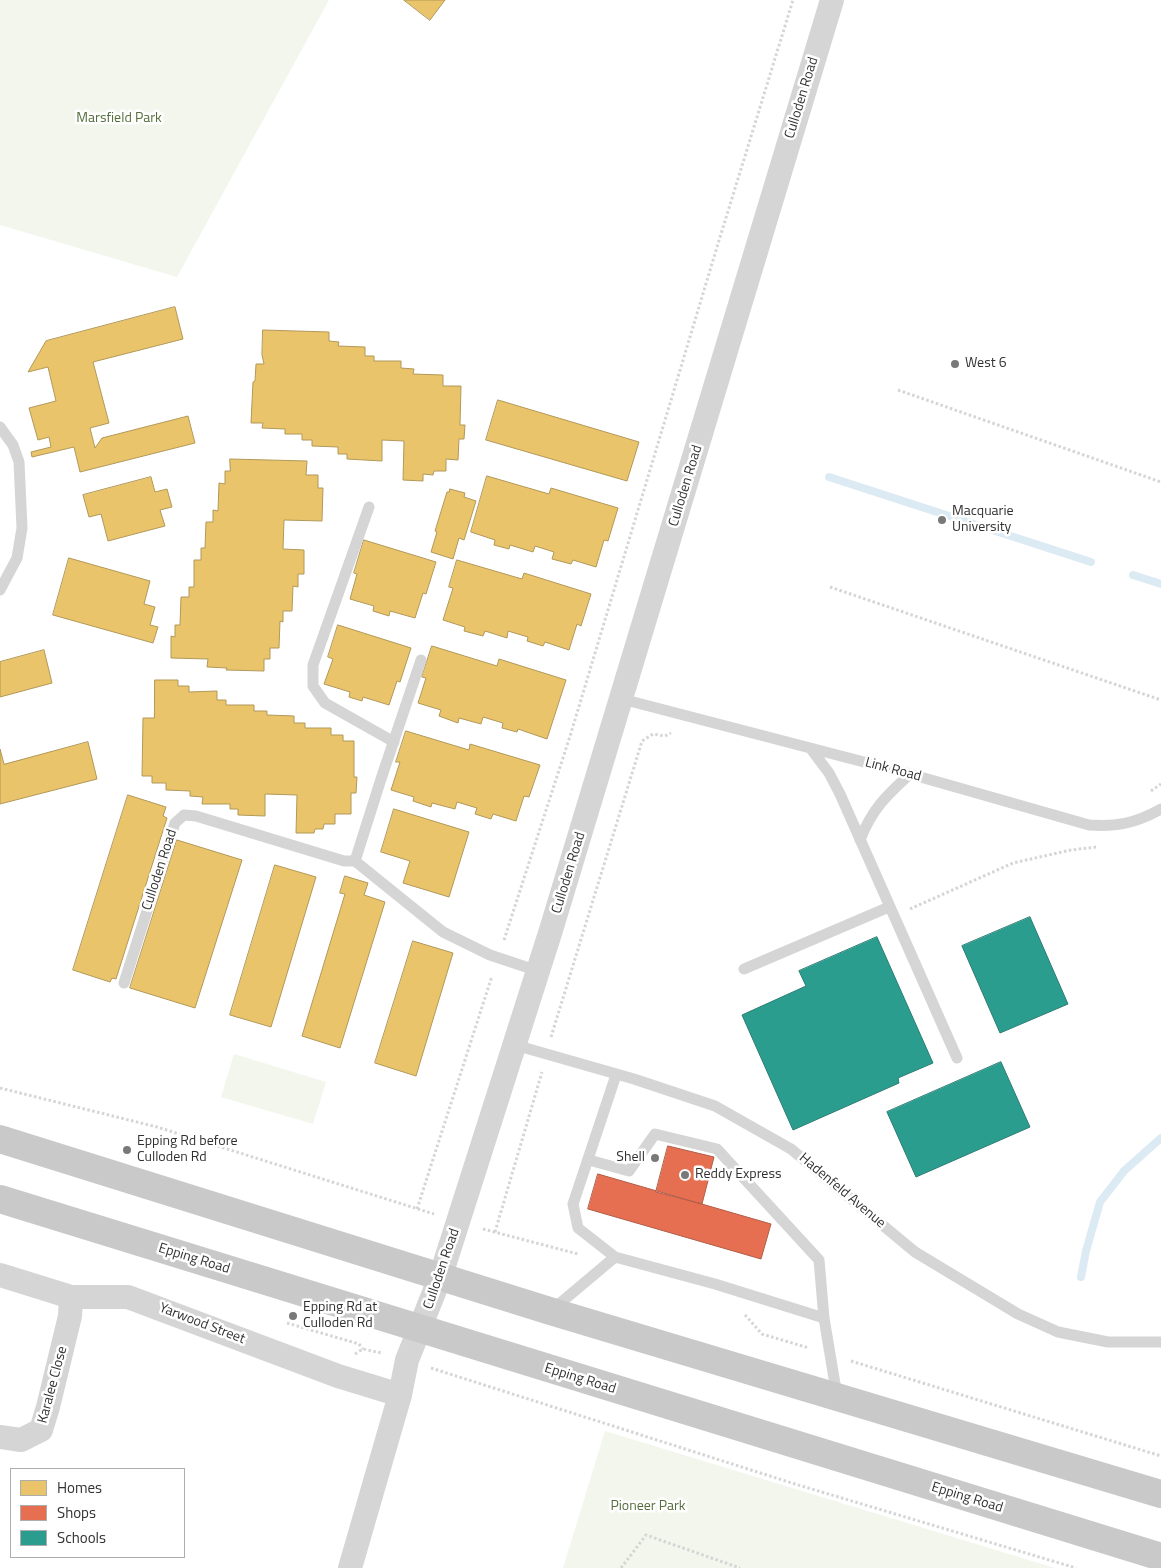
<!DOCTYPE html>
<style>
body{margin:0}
#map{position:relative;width:1161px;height:1568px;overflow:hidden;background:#fff;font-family:"Titillium Web",sans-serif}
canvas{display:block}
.legend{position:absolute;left:10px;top:1468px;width:175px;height:90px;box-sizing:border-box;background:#fff;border:1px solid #adadad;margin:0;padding:6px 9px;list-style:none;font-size:15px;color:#313131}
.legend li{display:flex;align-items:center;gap:10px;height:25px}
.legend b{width:25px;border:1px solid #adadad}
</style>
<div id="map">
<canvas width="1161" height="1568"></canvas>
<ul class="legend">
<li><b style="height:14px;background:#e9c46a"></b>Homes</li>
<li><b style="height:14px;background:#e76f51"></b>Shops</li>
<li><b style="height:14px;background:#2a9d8f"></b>Schools</li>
</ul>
</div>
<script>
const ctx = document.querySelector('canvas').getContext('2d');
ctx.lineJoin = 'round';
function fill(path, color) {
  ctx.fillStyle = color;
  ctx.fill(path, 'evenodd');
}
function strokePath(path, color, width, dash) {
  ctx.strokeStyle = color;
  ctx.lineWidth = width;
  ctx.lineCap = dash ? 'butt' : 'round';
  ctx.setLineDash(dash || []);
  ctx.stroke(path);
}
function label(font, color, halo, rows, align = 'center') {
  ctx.font = font + ' "Titillium Web",sans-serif';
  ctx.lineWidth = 5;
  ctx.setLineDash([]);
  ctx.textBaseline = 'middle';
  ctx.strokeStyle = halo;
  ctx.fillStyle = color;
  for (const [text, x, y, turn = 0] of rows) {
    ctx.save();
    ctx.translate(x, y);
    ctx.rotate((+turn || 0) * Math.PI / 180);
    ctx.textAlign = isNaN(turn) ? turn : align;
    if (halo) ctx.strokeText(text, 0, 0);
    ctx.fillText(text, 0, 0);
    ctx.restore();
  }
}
fill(new Path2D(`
 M0,0H329L177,277L0,225Z
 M234,1054L326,1082L313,1124L221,1097Z
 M605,1431L1055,1568H563Z`), '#f2f6ed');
const homes = new Path2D(`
 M404,0H445L430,20Z
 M175,307L183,339L93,362L109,423L90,428L95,448L102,438L188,416L195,443L80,472L74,447L32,457L31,452L51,447L49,437L38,440L29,408L56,401L48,367L28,372L46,341Z
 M263,330L329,332V341L339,342L338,346L365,347V356H374V361H401V368L414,369L413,374L443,375V386H461L460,425H465L464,439H459L458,460L446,459V471H434L433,475L423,474V481L403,480L404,441L382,440V461L347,459V454H338V447L312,446V440H302V434H285V429L262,428L263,423H251L253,382L255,381L256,364H264L262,355Z
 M498,400L639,442L627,481L486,440Z
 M230,459L307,461L306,475H318V488H323L322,521L284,520L283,549L304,550V574H298V587L293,586L292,611H283V622L280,621L279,648H270V659H264V671L226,670L227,668L207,667L208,659L171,658V636L175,637V625H180L181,597H189V587H194V560H201V548H205L206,522H213V510L218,511L219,483L225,484V471H230Z
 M487,476L549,494L551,488L618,508L608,541L604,540L596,567L573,560L571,564L552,559L554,552L535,546L533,552L510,545L509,549L494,545L495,540L471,532Z
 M151,477L155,492L167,489L172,507L160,510L165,526L108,541L101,514L89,517L83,495Z
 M450,489L465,493L464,497L476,501L464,540L459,538L453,559L431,552L437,532L435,531L447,492H449Z
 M364,540L436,562L426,594L423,593L415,618L390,611L389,616L373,611L374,606L350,599L357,574L354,573Z
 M69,558L150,581L144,604L155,607L150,625L158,627L153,643L53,615Z
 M457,560L522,579L524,573L591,594L581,626L577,624L569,650L545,642L543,646L527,641L528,637L508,631L507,638L485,631L483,636L464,631L465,627L443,620L453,588L449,587Z
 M338,625L411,648L400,682L397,681L389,705L363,697L362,701L349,697L350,692L324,684L333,659L328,657Z
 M432,646L497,666L499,659L566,680L547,739L518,729L517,732L502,728L503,723L483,717L481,724L459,718L458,723L439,716L441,710L418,703L426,678L422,677Z
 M44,650L52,683L0,697V662Z
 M155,680H178V686H189V692L217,691V700H226V705H254V711H267V715L294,716V723H305V728H331V735H343V741H354V777H357L356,793H351V814H335V824H324L323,829H315L314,833H296L297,795L265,794V816L238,815V809H230V804H202L203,797L190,796V791L166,790V783H152V776H142L143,718H154Z
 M406,731L469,750L470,744L540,765L529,797L524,796L516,821L493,814L491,819L475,814L477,808L457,802L455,809L432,803L431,807L413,801L414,797L391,790L400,762H396Z
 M88,742L97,779L0,804V749L4,764Z
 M128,795L166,807L163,816L167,818L116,979L112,978L110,982L73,970Z
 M394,809L469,832L449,897L403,883L410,861L381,852Z
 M177,840L242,860L195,1008L130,988Z
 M275,865L316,877L271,1027L230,1015Z
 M345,876L368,883L364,895L385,902L340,1048L302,1036L345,894L340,893Z
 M413,941L453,953L416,1076L375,1063Z`);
fill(homes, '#e9c46a');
strokePath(homes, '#b29859', 1);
const shops = new Path2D(`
 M668,1146L714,1157L702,1204L656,1192Z
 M598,1174L771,1224L761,1259L588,1209Z`);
fill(shops, '#e76f51');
strokePath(shops, '#b05c47', 1);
const schools = new Path2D(`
 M1030,917L1068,1004L1000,1033L962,946Z
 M877,937L933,1063L898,1078L899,1083L793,1130L742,1015L806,986L799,971Z
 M1001,1062L1030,1127L916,1177L887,1112Z`);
fill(schools, '#2a9d8f');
strokePath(schools, '#2c7d73', 1);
strokePath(new Path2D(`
 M829,477L1091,562
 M1133,575L1161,584
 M1081,1277L1086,1251L1100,1202L1124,1171L1161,1138`), '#dbeaf3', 8);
strokePath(new Path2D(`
 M898,390L1161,482
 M830,587L1161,700
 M1151,791L1161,784
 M910,909L1013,863L1071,850L1097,847
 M504,940L571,733L717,247L793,0
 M551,1037L642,741L653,734L665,736L671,733
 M0,1088L157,1127L434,1214
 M417,1209L492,976
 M483,1229L578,1254
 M495,1232L542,1072
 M745,1315L762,1334L809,1348
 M287,1323L359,1344L363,1349
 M355,1354L363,1349L382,1353
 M851,1361L1161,1456
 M431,1368L795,1484L1076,1568
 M621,1568L646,1535L740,1568`), '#d5d5d5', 3, [2.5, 2.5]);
strokePath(new Path2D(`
 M0,427L13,445L19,462L22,528L17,558L0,590
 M369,507L313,665V686L325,703L394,742
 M622,699L910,774L1089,825C1117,827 1136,823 1161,809
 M811,749L829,773L840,794L957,1058
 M860,840C872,809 886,796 910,774
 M355,861L381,779L421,660
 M744,969L889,907
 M124,983L175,823L184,815L196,816L344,861H355L443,932L490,955L538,971
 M515,1045L634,1079L715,1106L791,1149L915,1252L1018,1314L1058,1332L1108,1342H1161
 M616,1075L573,1204L578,1228L615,1257L715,1284L824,1318
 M589,1160L629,1171L655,1134L717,1149L819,1260L824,1318L837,1396
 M552,1310L615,1257`), '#d5d5d5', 11);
strokePath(new Path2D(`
 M0,1275L71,1297H128L338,1376L400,1395
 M0,1437L21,1440L41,1430L48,1407L70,1316L71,1297
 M350,1568L400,1395L407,1360L441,1275L551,930L832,0`), '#d5d5d5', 24);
strokePath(new Path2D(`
 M0,1139L550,1311L1161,1494
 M0,1199L1161,1557`), '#c9c9c9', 28);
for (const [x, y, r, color] of [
 [955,364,5,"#797979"],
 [942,520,5,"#797979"],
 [127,1150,5,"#797979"],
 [655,1158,5,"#797979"],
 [685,1175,5,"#797979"],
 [293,1316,5,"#797979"]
]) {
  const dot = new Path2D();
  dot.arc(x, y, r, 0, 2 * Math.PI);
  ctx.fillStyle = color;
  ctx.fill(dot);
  strokePath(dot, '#fff', 2);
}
label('14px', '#313131', '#fff', [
 ["Culloden Road",802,98,-73],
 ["Culloden Road",686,486,-73],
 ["Link Road",893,770,15],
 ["Culloden Road",160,870,-72],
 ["Culloden Road",569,873,-73],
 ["Hadenfeld Avenue",842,1191,40],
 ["Epping Road",194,1259,17],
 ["Culloden Road",442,1269,-71],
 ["Yarwood Street",202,1324,21],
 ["Epping Road",580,1379,17],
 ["Karalee Close",53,1385,-75],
 ["Epping Road",967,1498,17]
]);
label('14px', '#556e3c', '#fff', [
 ["Marsfield Park",119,119],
 ["Pioneer Park",648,1507]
]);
label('14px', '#313131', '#fff', [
 ["West 6",965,364],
 ["Macquarie",952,512],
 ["University",952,528],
 ["Epping Rd before",137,1142],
 ["Culloden Rd",137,1158],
 ["Shell",645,1158,"right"],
 ["Reddy Express",695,1175],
 ["Epping Rd at",303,1308],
 ["Culloden Rd",303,1324]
], 'left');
</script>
